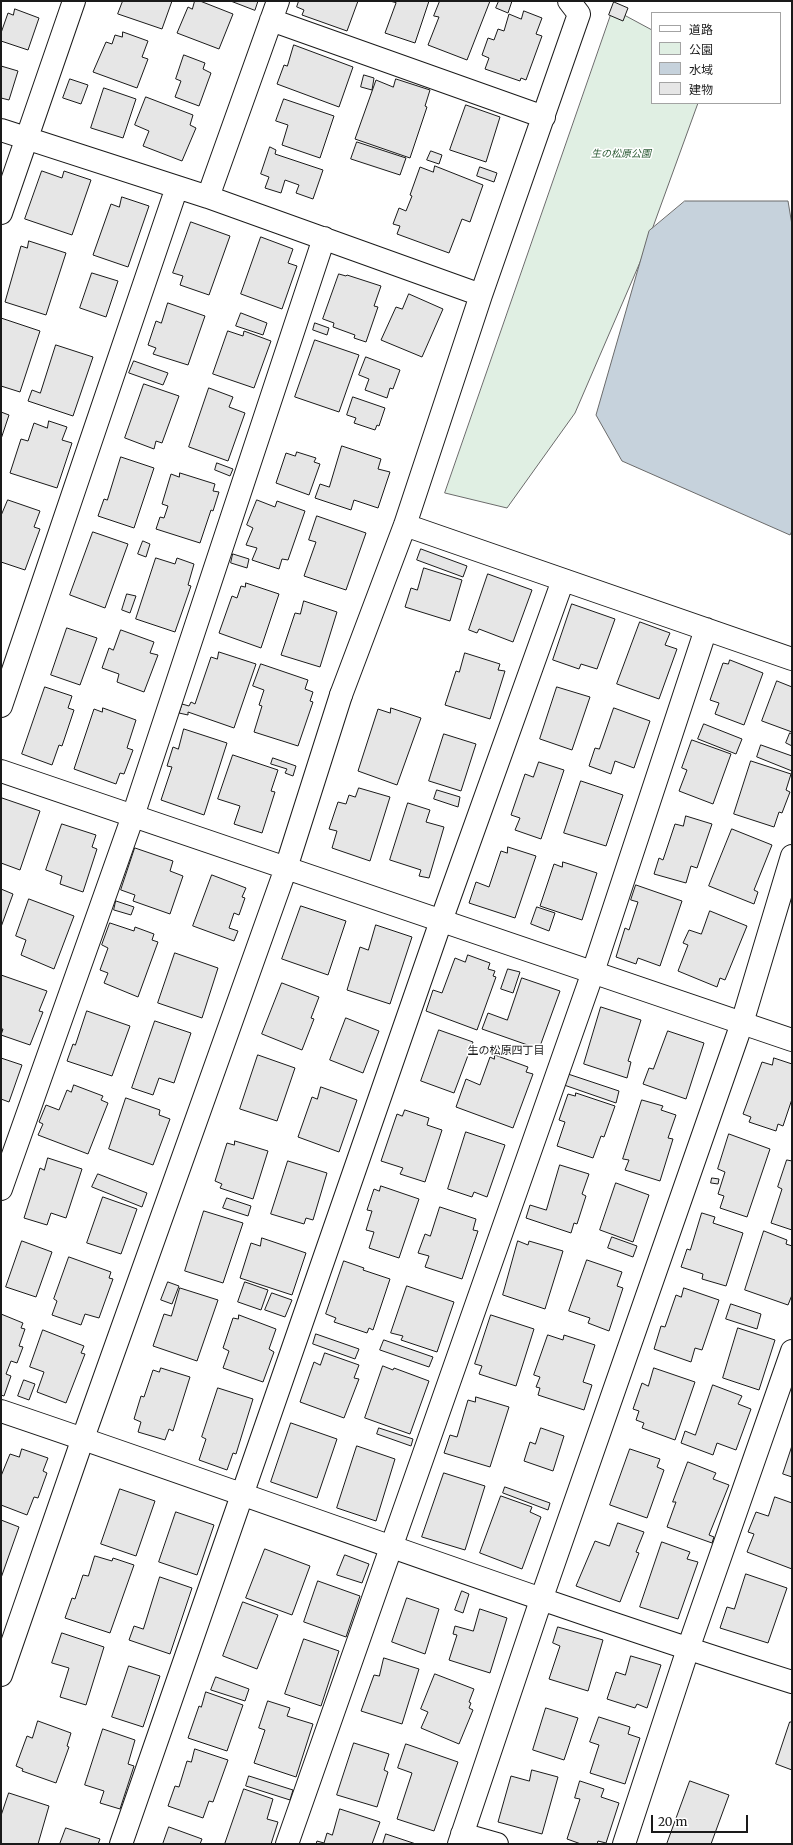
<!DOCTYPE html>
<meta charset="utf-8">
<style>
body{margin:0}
#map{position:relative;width:793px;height:1845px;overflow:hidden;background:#fff;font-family:Merriweather,"Noto Sans JP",serif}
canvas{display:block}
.frame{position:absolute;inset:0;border:2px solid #1a1a1a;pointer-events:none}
.legend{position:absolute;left:651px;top:12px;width:130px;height:92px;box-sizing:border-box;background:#fff;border:1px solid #a3a3a3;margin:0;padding:5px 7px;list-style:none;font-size:12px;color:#1a1a1a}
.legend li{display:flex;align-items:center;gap:8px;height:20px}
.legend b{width:20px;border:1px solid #a3a3a3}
.scale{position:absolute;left:651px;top:1815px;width:97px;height:18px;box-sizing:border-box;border:2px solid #1a1a1a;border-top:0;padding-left:5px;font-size:12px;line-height:14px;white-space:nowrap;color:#1a1a1a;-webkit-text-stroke:3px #fff;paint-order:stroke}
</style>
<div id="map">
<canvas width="793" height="1845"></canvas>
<div class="frame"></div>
<ul class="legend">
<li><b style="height:5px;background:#fff"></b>道路</li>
<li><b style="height:11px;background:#e0efe3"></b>公園</li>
<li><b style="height:11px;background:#c6d2dc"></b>水域</li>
<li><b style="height:11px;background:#e6e6e6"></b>建物</li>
</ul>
<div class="scale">20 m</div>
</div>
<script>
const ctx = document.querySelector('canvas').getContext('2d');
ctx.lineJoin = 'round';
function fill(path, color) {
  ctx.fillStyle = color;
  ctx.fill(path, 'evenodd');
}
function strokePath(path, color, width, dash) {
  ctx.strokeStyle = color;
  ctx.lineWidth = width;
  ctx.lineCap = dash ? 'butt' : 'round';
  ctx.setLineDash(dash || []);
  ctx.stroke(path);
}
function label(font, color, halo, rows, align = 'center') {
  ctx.font = font + ' Merriweather,"Noto Sans JP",serif';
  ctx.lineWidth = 3;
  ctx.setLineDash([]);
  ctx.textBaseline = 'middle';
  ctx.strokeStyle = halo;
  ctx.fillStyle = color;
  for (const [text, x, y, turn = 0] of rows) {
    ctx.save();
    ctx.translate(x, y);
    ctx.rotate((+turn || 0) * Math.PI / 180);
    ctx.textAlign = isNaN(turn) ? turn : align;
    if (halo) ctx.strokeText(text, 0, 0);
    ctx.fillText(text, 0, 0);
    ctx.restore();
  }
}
const green = new Path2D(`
 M613,9L652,30V103H698L641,260L575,413L507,508L445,493Z`);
fill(green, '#e0efe3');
strokePath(green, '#6a6a6a', 1);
const water = new Path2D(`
 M685,201H788L792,225V531L790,535L622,461L596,415L649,231Z`);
fill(water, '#c6d2dc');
strokePath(water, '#6a6a6a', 1);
const building = new Path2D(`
 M123,1H172L162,29L118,14Z
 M195,1H200L233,14L219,49L177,33L188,7L192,9Z
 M231,1H258L255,10Z
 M299,1H358L347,31L302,15L304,10L297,7Z
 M390,1H429L415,43L385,33L396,3Z
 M440,1H490L467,60L428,45L439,17L434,16Z
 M499,1H512L508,13L496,8Z
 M614,2L628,8L623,21L609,15Z
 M15,9L39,18L28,50L1,41V33L8,13L13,15Z
 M524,11L542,18L536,34L542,36L526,80L521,78L520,81L485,69L489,58L482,55L488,38L494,40L498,29L504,31L509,14L521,19Z
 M123,32L148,41L142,57L148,59L137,88L93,72L106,42L112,44L115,35L122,37Z
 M294,45L353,67L339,107L277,84L284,65L287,66Z
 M184,55L205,63L203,69L211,73L199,106L175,97L181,81L176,79Z
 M1,66L18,71L9,100L1,98Z
 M364,75L374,78L372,90L361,87Z
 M70,79L88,85L81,104L63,98Z
 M396,79L430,90L425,106L427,107L410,158L355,139L376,80L393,87Z
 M104,88L136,99L123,138L91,128Z
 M146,97L193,115L190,125L196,128L182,161L143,146L149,131L135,125Z
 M284,99L334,116L320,158L282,145L288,125L276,121Z
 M466,105L500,117L486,162L450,150Z
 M357,142L406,158L400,175L351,159Z
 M270,147L276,150L275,154L323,170L313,199L296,193L299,185L285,180L281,193L265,188L269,177L261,174Z
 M431,151L442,155L439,164L427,160Z
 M435,166L483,185L470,222L462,219L449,253L397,234L400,226L393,224L399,208L406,211L412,196L410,195L420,167L433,172Z
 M480,167L497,173L494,182L477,176Z
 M42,171L62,178L64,171L91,180L72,235L25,219Z
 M122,197L149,206L128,267L93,255L111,204L119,207Z
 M191,222L230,236L209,295L180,285L183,276L173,273Z
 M261,237L293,249L288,263L297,266L282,309L241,294Z
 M29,241L66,253L46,315L5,302L21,246L27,248Z
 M92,273L118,281L106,317L80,308Z
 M339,274L346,276L347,275L381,286L374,306L378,307L366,342L354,338L355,335L333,327L334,323L323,319Z
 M409,294L443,309L422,357L381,340L396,307L402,309Z
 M168,303L205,316L188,365L153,354L156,348L148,345L156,321L161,323Z
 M241,313L267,323L263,335L236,326Z
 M1,318L40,331L20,392L1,386Z
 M315,323L329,328L327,335L313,330Z
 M228,331L243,336L244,331L271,341L254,388L213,374Z
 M315,340L359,355L339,412L295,397Z
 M56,345L93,357L73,416L28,401L32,390L40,393Z
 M366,357L400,370L393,389L390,388L387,398L365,390L369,379L359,375Z
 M134,361L168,373L163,385L129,373Z
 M144,384L179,396L162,443L156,441L154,449L125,438Z
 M209,388L233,397L229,407L245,413L228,461L189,447Z
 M353,397L385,408L379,426L377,425L375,430L354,423L356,418L347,415Z
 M1,412L9,415L1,439Z
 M49,421L67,427L62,440L72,443L57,488L10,473L21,439L28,441L34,423L47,428Z
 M342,446L381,459L378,469L390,472L378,508L354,500L351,510L315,498L320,484L329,487Z
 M297,452L316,458L314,462L320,464L309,495L276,483L286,453L295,456Z
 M121,457L154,468L134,528L98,516L104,499L107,500Z
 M217,463L233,469L230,476L215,470Z
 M180,473L215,484L213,491L219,492L213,511L211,510L200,543L156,529L160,517L164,518L168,506L162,504L171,474L179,477Z
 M8,500L40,511L34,527L40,529L25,570L1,562V516Z
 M257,500L275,507L277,501L305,511L288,560L282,559L279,569L252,560L257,548L246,545L253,528L247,525Z
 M317,516L366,533L346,590L304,576L316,542L309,540Z
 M93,532L128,544L105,608L70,595Z
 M143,541L150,544L146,557L138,554Z
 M421,549L467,566L463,577L417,560Z
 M233,554L249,559L247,568L231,563Z
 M156,558L175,564L177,558L194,564L188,585L191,586L175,632L136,619Z
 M424,568L462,580L450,621L405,607L411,588L417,590Z
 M488,574L532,590L513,642L479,629L477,633L469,630Z
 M246,583L279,594L261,648L219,633L232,596L237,598L241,586L245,587Z
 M127,594L136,596L130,613L122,610Z
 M304,601L337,612L320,667L281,655L295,613L300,614Z
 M572,604L615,619L597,669L581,664L579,669L553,660Z
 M640,622L670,633L665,645L677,649L659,699L617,684Z
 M67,628L97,638L80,685L51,675Z
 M121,630L154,642L150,653L158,655L144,692L117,682L119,674L102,668L109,648L113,650Z
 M219,652L256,664L234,728L188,712V715L179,713L182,704L189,706L191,702L195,704L211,657L217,659Z
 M465,653L500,664L498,670L505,671L490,719L445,705L456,671L459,672Z
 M730,660L763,673L744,725L715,714L719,703L710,700L723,663L728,664Z
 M261,664L308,680L305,689L313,692L310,701L313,702L298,746L254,732L262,706L259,705L264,690L253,686Z
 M777,681L792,687V732L762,721Z
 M45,687L72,696L68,708L74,710L62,746L59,745L52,765L22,754Z
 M557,687L590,697L572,750L540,739Z
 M103,708L136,720L127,748L133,750L124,774L120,773L116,784L74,769L94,709L102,712Z
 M391,708L421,718L397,785L358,771L378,709L390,713Z
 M614,708L650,721L634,768L615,761L611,774L589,766L595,748L599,749Z
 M704,724L742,739L736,754L698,739Z
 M184,729L227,743L204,815L161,800L172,767L167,766L173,747L178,749Z
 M790,733L792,734V746L786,743Z
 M444,734L476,744L461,791L429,781Z
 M692,740L731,754L713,804L679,791L687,770L682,768Z
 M761,745L792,756V771L757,757Z
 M233,755L278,770L271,791L275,792L262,833L234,824L240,806L218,799Z
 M273,758L296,766L293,776L285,773L287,769L271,764Z
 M751,761L791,774L786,790L790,792L782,813L779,812L774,827L734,814Z
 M539,762L564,770L541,839L515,830L520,818L511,815L525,774L533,777Z
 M581,781L623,795L606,846L564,833Z
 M359,788L390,797L370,861L332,848L337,831L329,829L338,802L346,804L349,795L355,797Z
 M437,790L460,797L458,807L434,799Z
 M2,798L40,811L20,870L1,863V802Z
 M408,803L430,810L426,822L444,827L429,878L419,876L421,870L390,860Z
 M686,816L712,824L697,868L691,866L686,883L654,874L659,858L663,860L675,824L683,826Z
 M62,824L96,835L92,847L97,849L83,892L60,884L62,876L46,870Z
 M732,829L772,845L754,890L758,892L754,904L709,886Z
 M508,847L536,856L515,918L469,903L476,882L489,887L501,851L507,853Z
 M135,848L173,861L170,871L183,876L170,914L133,901L135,895L121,890Z
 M563,862L597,873L582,920L540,906L554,864L562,867Z
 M212,875L246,888L242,897L245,898L239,915L234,913L229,928L238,931L234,941L193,926Z
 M636,885L682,901L660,966L638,958L636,964L616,957L625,928L629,930L638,902L631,900Z
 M1,889L13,894L1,927Z
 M29,899L74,916L54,969L21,955L26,940L16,936Z
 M116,901L134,907L131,915L114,910Z
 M301,906L346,921L328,975L282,959Z
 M537,907L555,913L549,931L531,924Z
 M710,911L747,926L725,980L720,978L717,987L678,971L688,945L683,943L689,930L701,934Z
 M110,923L134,931L135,927L154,934L152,940L158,942L138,997L104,983L108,973L100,970L108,948L102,945Z
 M376,925L412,937L390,1004L347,990L360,947L368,950Z
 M175,953L218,968L202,1018L158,1003Z
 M468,955L490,963L488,969L495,971L493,976L496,977L477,1030L426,1011L433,990L442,993L455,958L465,962Z
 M508,969L520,972L513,993L501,989Z
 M1,975L47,991L39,1011L43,1012L30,1045L1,1035L3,1029H1Z
 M522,978L560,991L539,1049L482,1029L488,1013L507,1020Z
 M282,983L319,997L311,1018L314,1019L302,1050L262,1034Z
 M601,1007L641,1020L628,1061L631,1062L627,1078L584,1064Z
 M87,1011L130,1026L112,1076L67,1061L73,1044L75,1045Z
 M346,1018L379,1031L363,1073L330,1060Z
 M155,1021L191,1033L174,1083L159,1078L153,1095L132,1088Z
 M439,1030L473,1042L454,1093L421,1081Z
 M668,1031L704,1043L686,1099L643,1084L649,1068L653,1069Z
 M258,1055L295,1068L277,1121L240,1109Z
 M495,1055L528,1067L526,1072L533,1074L513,1128L456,1107L466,1079L480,1085L490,1057L494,1059Z
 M1,1058L22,1065L9,1102L1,1099Z
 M774,1058L792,1064V1099L783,1126L778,1124L776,1131L749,1122L751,1117L743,1114L762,1062L772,1065Z
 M568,1074L619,1091L616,1103L564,1085Z
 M74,1085L103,1096L101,1100L108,1103L88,1154L38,1135L43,1124L39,1122L46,1105L59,1110L67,1090L71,1092Z
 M321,1087L357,1100L339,1152L298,1137L312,1097L317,1099Z
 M576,1093L615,1106L604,1137L601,1136L593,1158L557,1146L565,1122L559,1120L568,1094L575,1096Z
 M126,1098L160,1110L159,1115L170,1119L153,1165L109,1149Z
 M642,1100L663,1106L661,1110L676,1115L668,1138L673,1139L660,1181L625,1170L629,1160L623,1159Z
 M405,1110L429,1118L427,1125L442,1130L425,1182L400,1174L403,1168L381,1161L397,1114L402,1116Z
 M466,1132L505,1145L487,1197L474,1192L472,1197L448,1189Z
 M729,1134L770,1149L747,1217L720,1208L724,1196L718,1194L725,1172L718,1169Z
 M235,1141L268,1151L253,1199L220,1188L222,1184L215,1181L227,1143L234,1145Z
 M48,1158L82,1169L66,1218L51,1213L47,1225L24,1218L40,1168L44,1170Z
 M787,1160L792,1161V1230L771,1223L782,1189L778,1187Z
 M288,1161L327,1173L313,1220L306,1218L304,1224L271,1214Z
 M560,1165L589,1174L582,1194L586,1196L577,1224L574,1223L571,1233L526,1218L530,1205L546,1210Z
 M98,1174L147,1193L142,1207L92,1187Z
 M712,1178L719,1179L718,1184L711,1183Z
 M616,1183L649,1195L633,1242L600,1230Z
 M381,1186L419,1199L399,1258L369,1248L374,1232L366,1230L372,1211L367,1210L374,1189L379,1191Z
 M103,1197L137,1209L121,1254L87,1243Z
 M227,1198L251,1206L248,1216L223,1208Z
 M440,1207L476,1219L473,1230L478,1231L462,1279L425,1267L429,1256L418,1253L425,1234L430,1236Z
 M204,1211L243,1223L223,1283L185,1271Z
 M702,1213L715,1217L713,1223L743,1233L726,1286L702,1279L703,1274L681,1267L687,1249L690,1250Z
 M764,1231L787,1240L786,1244L792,1246V1295L788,1305L745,1290Z
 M612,1237L637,1246L633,1257L608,1248Z
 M262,1238L306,1253L292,1295L240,1278L251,1243L260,1246Z
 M22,1241L52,1252L36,1297L6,1287Z
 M518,1241L528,1245L529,1241L563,1251L545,1309L503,1295Z
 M69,1257L111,1272L109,1278L113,1279L99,1318L85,1314L81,1325L52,1315L57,1301L54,1299Z
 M587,1260L622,1272L617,1286L623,1288L609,1331L588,1323L590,1318L569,1311Z
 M344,1261L364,1268L363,1270L390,1279L373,1330L369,1328L367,1333L334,1322L336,1318L326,1314Z
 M168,1282L179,1286L172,1304L161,1300Z
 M245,1282L268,1290L261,1310L238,1302Z
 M407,1286L454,1302L437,1352L401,1340L403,1336L391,1333Z
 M180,1288L218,1300L197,1361L153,1346L164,1314L171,1316Z
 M684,1288L719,1300L702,1350L695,1348L691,1362L654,1349L661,1326L665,1327L676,1295L681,1297Z
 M272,1293L292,1300L285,1317L265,1310Z
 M731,1304L761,1314L757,1329L726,1319Z
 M1,1314L23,1323L21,1328L25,1329L19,1346L23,1347L17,1363L11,1361L6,1374L11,1376L4,1396L1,1395Z
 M239,1315L276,1329L269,1349L274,1352L263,1382L223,1368L229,1351L223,1348L233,1318L238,1319Z
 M491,1315L534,1329L516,1386L479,1374L482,1366L475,1364Z
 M738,1328L775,1340L759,1390L723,1378Z
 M43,1330L84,1346L81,1353L85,1354L66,1403L37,1392L44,1372L30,1367Z
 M316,1334L359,1349L355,1359L313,1344Z
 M548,1335L563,1340L564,1335L595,1345L583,1382L592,1385L584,1410L538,1395L540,1388L536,1387L540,1377L534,1375Z
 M384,1340L433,1357L429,1367L380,1350Z
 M325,1353L359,1365L354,1378L359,1379L344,1418L300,1402L314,1362L320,1365Z
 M383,1366L393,1370L394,1368L429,1381L410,1434L365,1418Z
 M161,1368L190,1377L173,1431L169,1429L165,1440L138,1432L141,1422L134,1419L141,1396L144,1397L153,1370L159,1372Z
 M654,1368L695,1382L675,1440L642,1428L644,1423L636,1420L639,1411L633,1409L642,1383L648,1386Z
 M24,1380L35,1384L29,1400L18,1396Z
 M713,1385L742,1396L738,1404L751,1409L736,1450L717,1443L713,1455L681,1443L685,1431L695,1435Z
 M218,1388L253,1399L236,1454L233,1453L227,1470L199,1460L206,1439L202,1437Z
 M476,1397L509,1407L490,1467L444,1453L450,1435L457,1437L468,1400L475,1402Z
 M291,1423L337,1439L317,1498L271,1482Z
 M379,1428L413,1439L411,1446L377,1434Z
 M541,1428L564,1436L553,1471L524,1461L530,1442L535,1444Z
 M357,1446L395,1459L376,1521L337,1508Z
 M792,1446V1477L783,1474Z
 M22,1449L48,1458L43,1471L47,1473L38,1498L34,1497L27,1515L1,1505V1476L10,1454L19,1457Z
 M630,1449L660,1459L657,1467L664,1470L647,1518L610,1505Z
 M688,1462L716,1473L713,1479L729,1485L709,1535L714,1537L712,1543L667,1527L676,1502H673Z
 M444,1473L485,1486L465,1550L422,1537Z
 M505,1487L550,1503L548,1510L503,1493Z
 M120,1489L155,1501L136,1556L101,1544Z
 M501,1496L532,1507L530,1512L541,1517L522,1569L480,1553Z
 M775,1497L792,1503V1569L747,1552L754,1534L748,1532L756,1512L768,1516Z
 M176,1512L214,1525L197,1575L159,1562Z
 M1,1520L19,1527L1,1578Z
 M618,1523L644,1532L636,1552L639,1553L620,1602L576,1586L595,1541L609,1546Z
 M662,1542L690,1552L687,1559L698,1562L678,1619L640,1607Z
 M265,1549L310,1566L292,1615L246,1598Z
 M345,1555L369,1564L362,1583L337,1575Z
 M95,1556L112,1561L113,1558L134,1565L110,1633L65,1618L72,1598L75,1599L83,1575L88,1576Z
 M746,1574L787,1588L768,1643L720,1628L727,1607L734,1609Z
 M160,1577L192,1588L170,1654L129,1640L134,1626L143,1629Z
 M318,1581L360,1596L346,1637L304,1622Z
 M462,1591L469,1594L463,1613L455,1610Z
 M407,1598L439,1609L425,1654L392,1642Z
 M243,1602L278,1615L257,1669L223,1656Z
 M480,1609L507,1618L490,1673L449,1660L457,1635L453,1634L455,1626L473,1631Z
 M558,1627L603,1640L588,1691L549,1679L560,1646L553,1643Z
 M62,1633L104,1647L86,1705L60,1697L69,1668L52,1663Z
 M304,1639L339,1651L321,1706L285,1694Z
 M631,1656L661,1665L647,1708L637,1704L635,1708L607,1699L616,1672L625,1675Z
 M384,1658L419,1669L402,1724L361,1711L374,1675L379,1676Z
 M129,1666L160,1676L143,1727L112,1717Z
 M435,1674L474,1689L469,1702L471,1703L469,1708L473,1710L459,1744L421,1728L428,1712L421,1709Z
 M216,1677L249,1689L245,1701L211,1690Z
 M206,1692L243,1705L227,1751L188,1738L199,1706L201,1707Z
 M268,1701L290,1708L287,1716L313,1724L296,1777L254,1763L265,1730L259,1728Z
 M546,1708L578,1718L564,1760L533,1750Z
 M599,1717L630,1727L628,1734L640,1738L625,1784L590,1773L599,1745L590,1742Z
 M38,1721L71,1733L67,1746L69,1747L56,1783L22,1771L23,1769L16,1766L27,1736L32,1738Z
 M790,1722H792V1770L776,1764Z
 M103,1729L135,1740L128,1764L134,1766L120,1809L100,1803L104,1791L85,1785Z
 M354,1743L389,1754L384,1770L388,1772L377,1807L337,1795Z
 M406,1744L458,1762L434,1831L397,1819L412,1773L398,1768Z
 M195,1749L228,1760L213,1802L209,1801L203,1818L168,1806L175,1786L179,1787L187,1761L191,1762Z
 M532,1770L558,1777L542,1834L498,1822L511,1776L529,1781Z
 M249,1776L293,1790L290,1800L246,1786Z
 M580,1781L604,1789L601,1797L619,1803L606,1843L598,1841L597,1844H581L567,1839L580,1799L575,1798Z
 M690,1781L729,1795L711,1844H667Z
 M244,1789L273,1799L267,1819L278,1822L271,1844H225Z
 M9,1793L49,1806L38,1844H1V1816Z
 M340,1809L380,1822L372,1844H316L317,1841L324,1843L327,1833L332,1835Z
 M169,1827L202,1839L200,1844H163Z
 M66,1828L100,1839L98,1844H60Z
 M386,1834L416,1844H383Z`);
fill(building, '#e6e6e6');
strokePath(building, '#1a1a1a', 1);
const minor = new Path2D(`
 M271,20L544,117
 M1,130L208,197L481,295
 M208,197L278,1
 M1,213L74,1
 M405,525L792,659
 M341,695L405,525L481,295L579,14L569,1
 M1,706L177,187
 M1,1189L133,816L324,238
 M1,1411C265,1500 526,1598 792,1682
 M462,1834L497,1844
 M121,1844L441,921L563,580
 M287,1844L593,972L706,629
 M459,1844L541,1600L742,1023L792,856
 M624,1844L688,1649L792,1351`);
const tertiary = new Path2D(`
 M1,771L792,1040
 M1,1675L83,1438L286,868L341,695`);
strokePath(minor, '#1a1a1a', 24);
strokePath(tertiary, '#1a1a1a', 24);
strokePath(minor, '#fff', 22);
strokePath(tertiary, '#fff', 22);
label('italic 10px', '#2b5a34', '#fff', [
 ["生の松原公園",621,154]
]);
label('11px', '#1a1a1a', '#fff', [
 ["生の松原四丁目",506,1051]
]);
</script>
